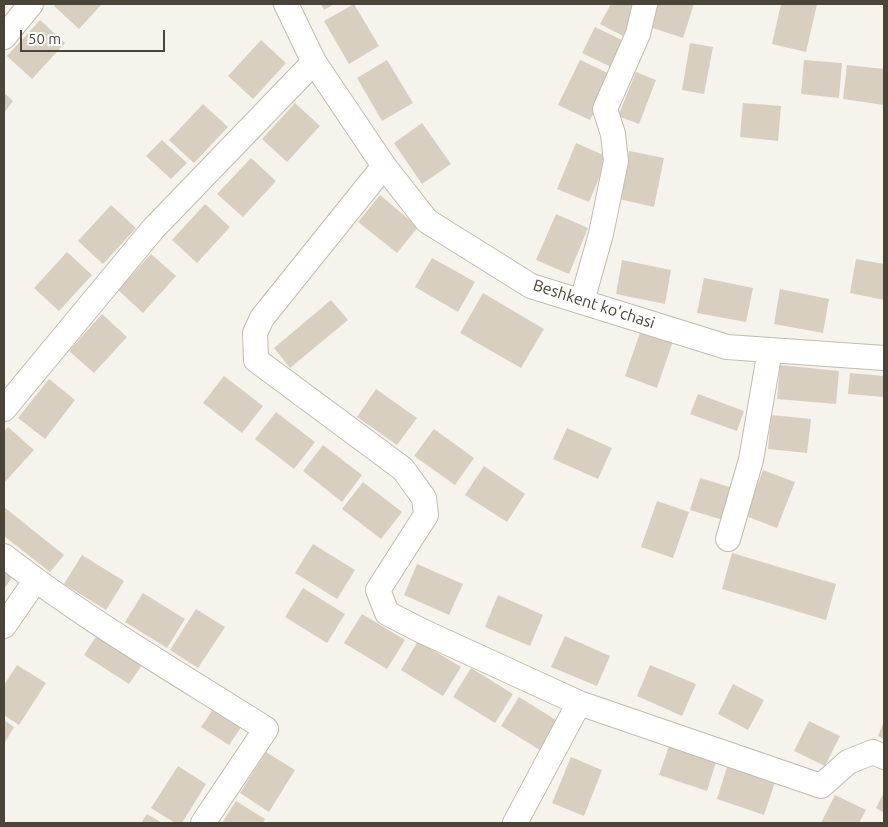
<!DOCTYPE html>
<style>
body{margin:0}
#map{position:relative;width:888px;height:827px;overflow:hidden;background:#f6f3ec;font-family:Ubuntu,sans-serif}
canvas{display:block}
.frame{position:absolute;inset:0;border:5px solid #4b4439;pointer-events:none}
.scale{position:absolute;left:20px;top:30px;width:145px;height:22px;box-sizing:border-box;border:2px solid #4b4439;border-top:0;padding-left:6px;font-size:15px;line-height:18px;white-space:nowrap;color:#4b4439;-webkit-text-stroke:4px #fff;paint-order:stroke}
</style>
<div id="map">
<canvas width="888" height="827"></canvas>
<div class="frame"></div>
<div class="scale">50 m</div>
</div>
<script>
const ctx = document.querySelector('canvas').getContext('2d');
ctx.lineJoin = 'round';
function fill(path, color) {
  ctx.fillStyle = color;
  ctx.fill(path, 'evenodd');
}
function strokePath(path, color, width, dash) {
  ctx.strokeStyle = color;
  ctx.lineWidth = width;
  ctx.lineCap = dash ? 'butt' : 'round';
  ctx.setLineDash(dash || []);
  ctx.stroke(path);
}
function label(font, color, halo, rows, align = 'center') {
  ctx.font = font + ' Ubuntu,sans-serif';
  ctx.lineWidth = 4.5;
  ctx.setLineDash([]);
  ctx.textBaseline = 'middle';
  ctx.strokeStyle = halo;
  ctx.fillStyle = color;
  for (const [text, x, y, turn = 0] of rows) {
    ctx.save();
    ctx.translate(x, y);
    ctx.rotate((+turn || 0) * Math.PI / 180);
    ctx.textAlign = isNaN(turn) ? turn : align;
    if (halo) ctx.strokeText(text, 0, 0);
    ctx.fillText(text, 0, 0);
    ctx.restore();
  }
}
fill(new Path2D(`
 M56,4H102L79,29L54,6Z
 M321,4H334L324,10Z
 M354,4L379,46L349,64L324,21Z
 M611,4H640L623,36L600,24Z
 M657,4H694L683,38L650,27Z
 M781,4H817L806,52L772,44Z
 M40,20L65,43L32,79L7,56Z
 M595,27L624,41L611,67L582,53Z
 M261,40L286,63L253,99L228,76Z
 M690,43L713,47L704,94L682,90Z
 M387,60L413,103L382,121L357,78Z
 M580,60L612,75L590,120L558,105Z
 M804,60L842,63L839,98L801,94Z
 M847,65L884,69V105L843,99Z
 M636,72L656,80L639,124L618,116Z
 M4,93L13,101L4,113Z
 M295,103L320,126L287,162L262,139Z
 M743,103L781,106L778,141L740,137Z
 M203,104L228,127L194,163L169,140Z
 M422,123L451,164L422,184L394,143Z
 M162,140L187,163L171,179L146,156Z
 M576,143L608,157L589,202L557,189Z
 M629,151L664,158L654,207L619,199Z
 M251,158L276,181L243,217L217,194Z
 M380,195L418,227L397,253L358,222Z
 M205,204L230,227L197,263L172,240Z
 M111,205L136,228L103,264L78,241Z
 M556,214L588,228L569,274L536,260Z
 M67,252L92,275L59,311L34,288Z
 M151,254L176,276L143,313L118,290Z
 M432,258L475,282L458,312L415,287Z
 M856,259L884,264V300L850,293Z
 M622,260L671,270L665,304L616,294Z
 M704,278L753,288L746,322L697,313Z
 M780,289L829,299L823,333L774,324Z
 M483,293L544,329L521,368L460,333Z
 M331,300L348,320L290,368L274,348Z
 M102,314L127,337L94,373L69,351Z
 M641,330L673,341L657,388L625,376Z
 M780,365L839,371L836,404L777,399Z
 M850,373L884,376V397L848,394Z
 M224,376L263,406L242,433L203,403Z
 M49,379L75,400L45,439L18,418Z
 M376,389L417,418L397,445L357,417Z
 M698,394L744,411L737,431L690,414Z
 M276,412L315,442L294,469L255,439Z
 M771,415L811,419L807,453L768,449Z
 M8,427L34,450L4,483V432Z
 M567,428L612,448L598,479L553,459Z
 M434,429L474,458L455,485L414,456Z
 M323,445L362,475L342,502L303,471Z
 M484,466L525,494L507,522L465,495Z
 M763,470L795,482L777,528L746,516Z
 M700,478L733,488L723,520L690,510Z
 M363,482L402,512L381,539L342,509Z
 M657,501L689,512L673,558L641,547Z
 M4,507L64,555L50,572L4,536Z
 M313,544L355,570L337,599L295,573Z
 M732,553L836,584L826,620L722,589Z
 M82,555L124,581L106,610L64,584Z
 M417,564L463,584L449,615L404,595Z
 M4,570L13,576L4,589Z
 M303,588L345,614L327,643L285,617Z
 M143,593L185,619L167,648L125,622Z
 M498,595L543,615L530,646L485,627Z
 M196,609L225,627L198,668L170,650Z
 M362,614L405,640L387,669L344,643Z
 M97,635L142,665L129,684L84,655Z
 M565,636L610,656L597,686L551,667Z
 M418,641L461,667L443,696L401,670Z
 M17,665L46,683L19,725L4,715V685Z
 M650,665L696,684L682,716L637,696Z
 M471,668L513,694L495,723L453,697Z
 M733,684L764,700L748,730L718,714Z
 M519,697L561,723L543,752L501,726Z
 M214,708L242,726L229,745L201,727Z
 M4,720L14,727L4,744Z
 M809,721L840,736L825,766L794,751Z
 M884,721V739L878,736Z
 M670,743L717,759L707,791L659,775Z
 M266,752L295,770L269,812L240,793Z
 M571,757L602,770L584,816L552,803Z
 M178,766L206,784L182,823H175L151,808Z
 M727,767L775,782L764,815L717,799Z
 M884,792V813L876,808Z
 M835,795L866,810L859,823H821Z
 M236,801L265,819L263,823H222Z
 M147,814L162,823H141Z`), '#d8cfc1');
const minor = new Path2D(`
 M286,4L314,62L384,166L427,221L531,286L727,347L884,358
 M4,37L31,4
 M384,166L262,318L255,333L256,360L403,469L424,498L426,515L378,590L387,613L420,630L579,703L821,786L848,762L873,752L884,757
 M582,301L601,234L616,161L613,134L605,109L638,34L645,4
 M4,409L153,229L314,62
 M728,539L751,460L770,350
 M4,556C86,620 178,673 266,729L203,823
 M4,626L35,581
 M515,823L579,703`);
strokePath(minor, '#c2bbae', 26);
strokePath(minor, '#fff', 24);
label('16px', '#4b4439', '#fff', [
 ["Beshkent ko'chasi",594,304,18]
]);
</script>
